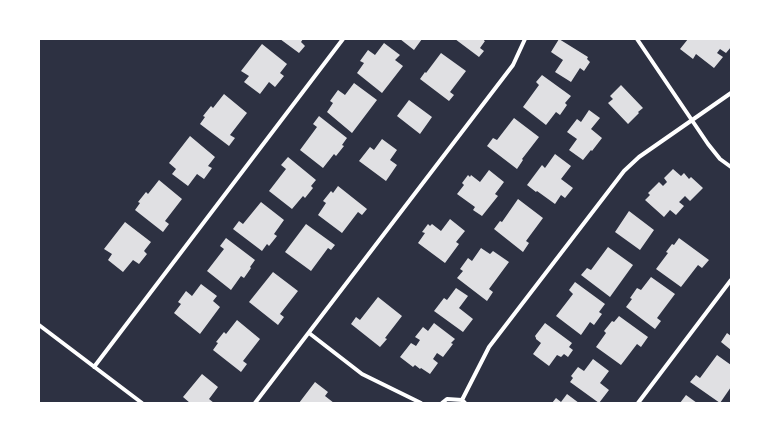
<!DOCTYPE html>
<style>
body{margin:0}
#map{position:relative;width:770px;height:442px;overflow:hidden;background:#2d3142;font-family:"Space Grotesk",sans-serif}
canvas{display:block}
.frame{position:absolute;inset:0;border:40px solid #fff;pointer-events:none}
</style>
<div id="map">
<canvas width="770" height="442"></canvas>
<div class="frame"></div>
</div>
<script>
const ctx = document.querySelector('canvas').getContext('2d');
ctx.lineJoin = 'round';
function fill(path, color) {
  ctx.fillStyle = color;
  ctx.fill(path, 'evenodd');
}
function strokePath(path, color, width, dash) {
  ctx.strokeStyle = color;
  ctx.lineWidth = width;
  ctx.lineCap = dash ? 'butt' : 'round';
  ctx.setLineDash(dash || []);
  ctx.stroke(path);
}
fill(new Path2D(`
 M280,39H303L301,42L305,46L299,53Z
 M400,39H422L414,50Z
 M455,39H485L484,41H485L480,48L484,51L479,57Z
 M559,39L588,57L587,59L590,62L584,71L580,68L571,82L555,72L563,60L551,52Z
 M688,39H731V47L726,53L720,49L717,53L723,57L714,68L696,54L693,59L680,49Z
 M384,43L400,55L395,60L403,66L382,93L357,73L364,63L360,61L368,50L375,55Z
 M262,44L287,64L280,73L284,76L275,87L269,82L260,94L244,82L249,76L241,71Z
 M441,53L466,71L450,92L454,95L449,101L420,79L425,72L426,73Z
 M542,75L571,96L565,103L567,105L560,115L556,112L546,125L523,107L539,85L536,82Z
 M354,83L377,100L352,133L327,112L333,103L330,101L338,90L345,95Z
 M621,85L643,108L638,112L639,113L628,124L608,103L613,99L610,96Z
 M224,94L247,113L230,135L235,138L229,146L200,124L205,117L203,116L211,106L213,108Z
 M409,100L432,117L420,134L397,116Z
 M589,110L600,118L591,129L602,138L592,151L591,150L583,160L569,150L577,139L567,132L577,119L581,122Z
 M319,116L347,138L342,145L344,146L336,156L334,154L323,168L300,150L317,127L313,124Z
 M514,118L539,137L522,159L523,160L517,169L487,146L493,138L497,140Z
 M190,136L215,157L208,166L212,168L204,179L197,174L188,186L172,174L176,169L169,163Z
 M382,139L397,150L390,160L397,165L386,181L359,161L370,147L374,150Z
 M555,154L571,166L561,179L573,188L565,198L561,195L555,204L537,191L536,192L527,185L542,165L545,168Z
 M288,157L316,180L311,186L313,188L305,198L303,196L292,209L269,191L286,169L281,165Z
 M673,169L681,176L684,173L689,179L691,177L703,188L690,201L685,196L679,202L684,206L676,215L670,210L664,217L645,200L650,195L648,193L659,182L663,186L667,182L664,178Z
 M489,170L504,182L495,194L498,196L482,216L473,210L475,207L457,194L464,185L462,183L468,175L470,177L471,175L480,182Z
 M159,180L182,199L165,221L169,224L163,232L135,210L140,203L138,202L146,192L148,194Z
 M338,186L367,209L362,215L358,212L342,233L318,215L326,203L323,201L331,191L333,193Z
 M518,199L543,218L526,241L529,243L523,252L494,229L500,221L502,222Z
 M261,202L284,220L274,234L277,236L269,246L267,244L262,251L233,229L239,221L243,224Z
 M629,211L654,230L640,250L615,232Z
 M450,219L465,231L456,242L459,244L445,263L418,243L425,233L422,232L428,224L430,226L432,224L441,231Z
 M125,222L151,242L144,251L147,254L139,264L133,260L123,272L108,260L112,254L104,249Z
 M306,224L335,245L331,250L328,248L311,271L285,252Z
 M226,238L255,260L250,267L251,268L244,278L241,276L231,290L207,271L224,249L220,246Z
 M679,238L709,260L702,268L698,265L681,287L656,269L668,253L666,252L672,244L674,245Z
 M608,247L633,265L610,297L581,275L587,268L591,270Z
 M481,248L490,254L493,251L509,262L489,289L493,292L487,301L457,278L463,271L460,269L468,258L472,261Z
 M273,272L298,291L280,314L284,317L278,325L249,302Z
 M651,277L675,294L657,318L661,321L655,329L626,307L632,299L630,298L637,288L641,290Z
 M575,282L605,304L599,312L602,314L594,325L590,322L581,335L556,316L573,294L569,290Z
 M201,284L217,296L213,301L220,307L200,334L174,313L181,304L178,302L186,291L192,296Z
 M456,288L468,296L459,308L473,319L463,332L434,311L444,298L447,300Z
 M378,297L402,316L385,338L387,339L380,347L351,324L356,317L360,320Z
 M619,316L648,337L641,347L637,344L621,365L596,347L606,333L604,331L612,321L614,322Z
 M237,320L260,339L243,361L247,364L241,372L213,350L218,343L216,342L224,332L226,334Z
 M434,323L455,339L451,343L453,344L443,357L437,353L433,359L438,363L430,374L421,368L420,369L415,365L413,367L400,357L411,343L416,346L420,340L415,337L423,327L428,331Z
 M545,323L572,343L569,347L573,350L568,357L564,354L561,357L557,355L549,366L533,354L541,343L536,339V338L535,336Z
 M727,333L731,336V350L721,342Z
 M717,355L731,365V387L720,403L690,382L696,375L700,378Z
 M593,359L609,371L600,383L609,390L599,403L570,382L573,378L571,376L578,367L584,371Z
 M202,374L218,387L209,399L214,403H190L183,397Z
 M315,382L328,392L325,396L334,403H299Z
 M567,394L579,403H552L556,398L561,402Z
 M686,395L697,403H680Z`), '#e0e0e3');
strokePath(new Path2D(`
 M637,39L708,144L720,159L731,167
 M39,325L142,403
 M309,333L362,374L421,403
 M94,367L343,39
 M462,400L489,347L624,171L639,157L731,93
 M255,403L513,65L525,39
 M442,403L447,399L462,400L465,403
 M638,403L731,280`), '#fff', 4);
</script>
